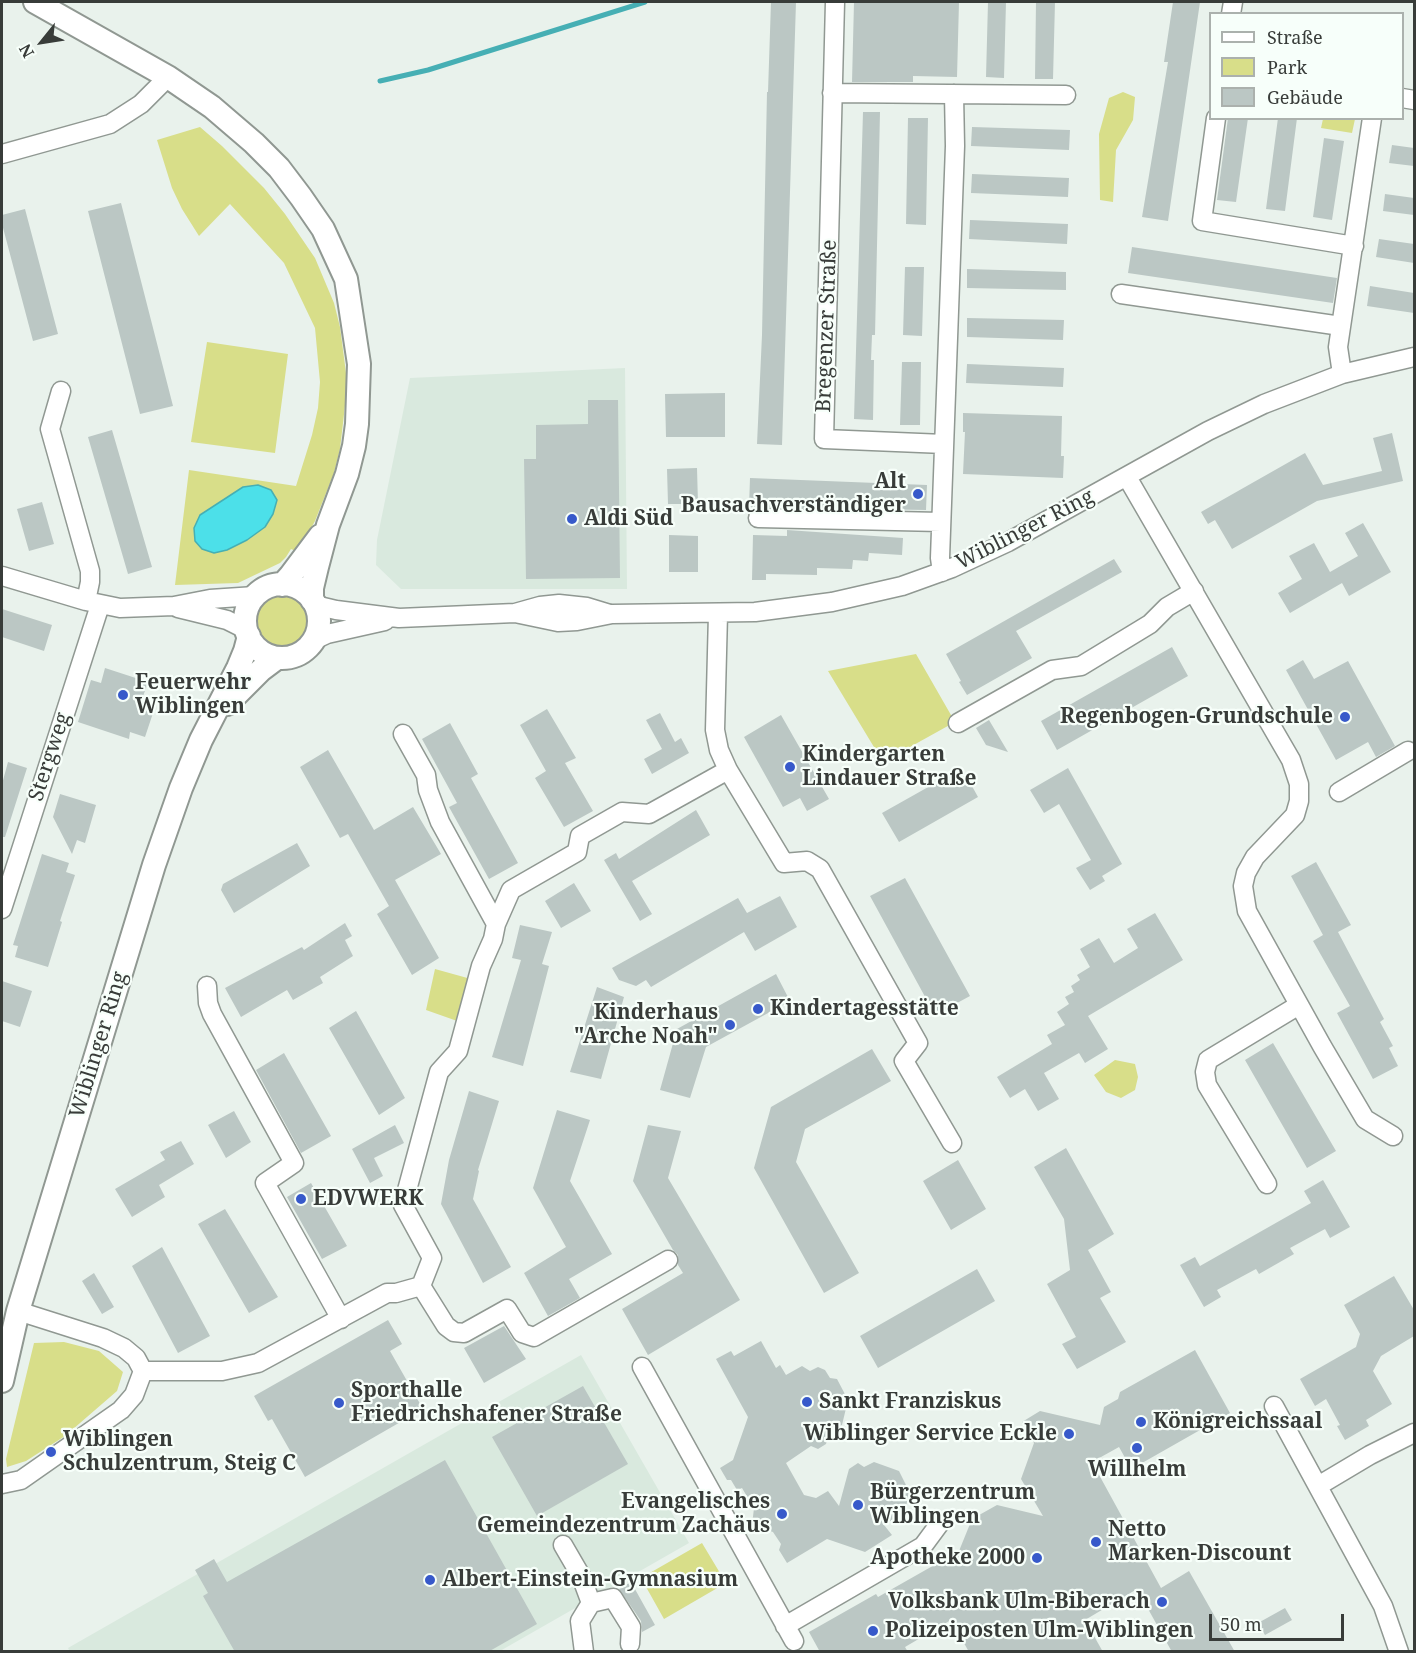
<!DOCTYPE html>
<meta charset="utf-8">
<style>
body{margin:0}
#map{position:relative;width:1416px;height:1653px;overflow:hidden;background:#e9f2ec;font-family:"Noto Serif",serif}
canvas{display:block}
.frame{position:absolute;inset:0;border:3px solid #383c39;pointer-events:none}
.legend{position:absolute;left:1209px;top:12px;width:195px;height:108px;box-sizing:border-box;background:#f7fffa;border:2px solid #abb1ad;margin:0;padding:8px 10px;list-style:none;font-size:18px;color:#383c39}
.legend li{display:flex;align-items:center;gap:12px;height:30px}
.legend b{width:30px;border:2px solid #abb1ad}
.north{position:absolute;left:12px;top:12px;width:60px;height:60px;-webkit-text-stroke:4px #f7fffa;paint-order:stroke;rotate:240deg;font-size:16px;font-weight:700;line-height:24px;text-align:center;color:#383c39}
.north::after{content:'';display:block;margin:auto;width:21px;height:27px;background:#383c39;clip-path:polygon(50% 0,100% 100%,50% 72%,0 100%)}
.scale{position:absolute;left:1209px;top:1614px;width:135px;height:27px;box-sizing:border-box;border:3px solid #383c39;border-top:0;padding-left:8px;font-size:18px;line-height:21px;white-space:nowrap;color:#383c39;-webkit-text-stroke:4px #f7fffa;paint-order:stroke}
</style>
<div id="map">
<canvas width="1416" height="1653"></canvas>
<div class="frame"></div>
<ul class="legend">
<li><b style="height:8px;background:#fff"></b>Straße</li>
<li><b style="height:16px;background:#d8de89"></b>Park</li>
<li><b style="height:16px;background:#bbc7c4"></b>Gebäude</li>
</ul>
<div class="north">N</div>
<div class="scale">50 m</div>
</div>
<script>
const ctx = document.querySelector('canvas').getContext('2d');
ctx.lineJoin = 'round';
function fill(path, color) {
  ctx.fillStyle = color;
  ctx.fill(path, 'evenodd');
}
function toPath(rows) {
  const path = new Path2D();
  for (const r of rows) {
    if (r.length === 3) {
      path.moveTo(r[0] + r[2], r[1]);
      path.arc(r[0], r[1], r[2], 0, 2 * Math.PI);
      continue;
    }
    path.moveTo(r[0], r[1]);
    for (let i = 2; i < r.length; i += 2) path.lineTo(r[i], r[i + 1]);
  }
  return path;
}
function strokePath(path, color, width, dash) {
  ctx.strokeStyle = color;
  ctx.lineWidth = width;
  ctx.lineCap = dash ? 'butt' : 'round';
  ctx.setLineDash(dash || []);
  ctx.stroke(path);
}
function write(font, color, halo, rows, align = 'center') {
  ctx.font = font + ' "Noto Serif",serif';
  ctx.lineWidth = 4.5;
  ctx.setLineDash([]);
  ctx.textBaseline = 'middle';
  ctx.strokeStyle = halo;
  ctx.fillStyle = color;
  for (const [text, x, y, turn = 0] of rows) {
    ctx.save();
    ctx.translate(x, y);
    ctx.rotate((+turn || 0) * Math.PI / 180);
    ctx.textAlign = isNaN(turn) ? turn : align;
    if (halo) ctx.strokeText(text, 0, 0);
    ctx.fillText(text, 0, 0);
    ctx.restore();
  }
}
fill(toPath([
 [625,368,627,589,401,589,376,565,377,540,410,378],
 [581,1355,689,1543,500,1651,70,1652,68,1648]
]), '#d9e9de');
fill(toPath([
 [1123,92,1135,97,1133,120,1116,150,1113,202,1100,200,1099,134,1109,98],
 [1323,119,1355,119,1352,133,1321,128],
 [200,127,222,146,264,188,285,214,315,258,334,303,340,327,346,373,346,397,340,449,334,473,315,521,298,552,291,549,286,557,280,563,238,583,175,585,189,470,296,486,312,435,318,408,320,382,315,328,284,263,230,204,199,236,182,209,172,188,157,140],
 [207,342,288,354,275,453,191,442],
 [283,622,27],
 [916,654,955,722,883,762,828,671],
 [435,969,471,979,460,1022,426,1010],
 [1115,1060,1135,1064,1138,1077,1135,1090,1121,1098,1106,1092,1094,1075],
 [64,1342,99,1351,123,1372,117,1391,65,1436,26,1461,7,1467,6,1459,34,1343],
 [702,1543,726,1583,664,1619,641,1578]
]), '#d8de89');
const water = toPath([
 [258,485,271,490,277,500,273,514,265,527,247,540,227,550,214,553,202,549,195,541,194,528,200,515,243,487,258,485]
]);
fill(water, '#4ce0e9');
strokePath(water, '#46afb4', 1.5);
strokePath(toPath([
 [380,81,428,70,645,2]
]), '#46afb4', 5);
fill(toPath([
 [771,2,796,2,782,445,757,444,762,335,767,92,768,92],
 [854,2,959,2,957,77,913,76,913,82,852,82],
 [988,2,1006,2,1004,78,986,77],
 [1036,2,1055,2,1053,79,1035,79],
 [1173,2,1200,2,1168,221,1142,217,1168,62,1164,62],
 [863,112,880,112,875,335,872,335,871,360,874,360,873,420,854,419],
 [908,118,928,118,926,225,906,224],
 [1228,118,1248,118,1236,202,1217,200],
 [1278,118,1297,118,1285,211,1266,209],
 [972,127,1070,130,1069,150,971,146],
 [1324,138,1344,141,1332,220,1313,217],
 [1392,145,1414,148,1414,166,1389,163],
 [972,174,1069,178,1068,197,971,193],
 [1385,194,1414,198,1414,215,1383,211],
 [121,203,173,406,140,414,88,211],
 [25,209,58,334,33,341,2,224,2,215],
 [970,220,1068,224,1067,244,969,239],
 [1379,239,1414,244,1414,263,1376,257],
 [1132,247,1337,278,1333,303,1128,273],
 [905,267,924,267,922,336,903,335],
 [967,269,1066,272,1066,290,967,288],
 [1370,286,1414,293,1414,313,1367,306],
 [967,318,1064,320,1063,340,967,337],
 [902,362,921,362,920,425,900,425],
 [967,364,1064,368,1063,387,966,383],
 [725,393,725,437,666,437,665,394],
 [588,400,618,400,620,578,526,579,524,459,536,459,536,425,588,424],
 [963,413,1062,416,1061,456,1064,456,1063,478,963,474,965,432,963,432],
 [112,430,152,567,128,574,88,437],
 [1392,433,1403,481,1317,501,1232,549,1215,520,1208,524,1201,512,1305,453,1323,485,1382,471,1373,438],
 [697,468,698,504,668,504,667,469],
 [750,478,927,485,926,510,749,507],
 [42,502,54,544,29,551,17,509],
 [1363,523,1391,572,1349,596,1342,583,1290,613,1278,593,1302,579,1289,556,1314,543,1330,572,1358,556,1345,533],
 [787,530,903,538,902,555,869,553,868,561,853,560,852,569,817,568,817,575,766,574,766,580,752,580,753,535,787,536],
 [669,535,698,536,698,572,669,572],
 [1114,559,1122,572,1016,631,1032,658,967,695,959,682,961,681,946,654],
 [2,609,52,625,44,651,2,637],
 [1172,647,1188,676,1057,750,1041,721],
 [1303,660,1314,679,1348,661,1395,746,1376,757,1368,742,1336,760,1286,670],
 [105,668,148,682,140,705,154,710,145,737,130,732,129,739,78,722,91,680,101,683],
 [547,709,576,758,565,763,593,811,564,827,535,778,546,771,520,725],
 [660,713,675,742,681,738,689,753,652,774,644,759,662,749,646,720],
 [781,715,829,799,807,811,800,798,783,807,744,737],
 [989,720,1008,752,986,745,976,728],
 [450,723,478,774,471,778,518,863,489,879,449,807,457,803,422,739],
 [328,750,374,830,413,807,441,854,395,880,439,958,412,975,377,914,389,906,348,834,340,838,300,767],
 [8,762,27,768,5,837,2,837,2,784],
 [962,768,978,797,899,842,882,813],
 [1068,768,1122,864,1102,876,1105,881,1090,890,1076,868,1091,860,1059,804,1044,813,1030,790],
 [60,794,96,805,85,843,77,840,72,854,53,817],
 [696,810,710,835,632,881,652,914,640,921,604,860,616,853,619,859],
 [297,843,310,866,234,913,221,890,223,884],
 [42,854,69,863,66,872,75,875,60,921,62,922,48,967,15,957,18,946,13,945],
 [1316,862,1351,925,1338,932,1384,1019,1380,1022,1393,1046,1389,1048,1398,1066,1373,1079,1337,1013,1350,1006,1313,941,1323,935,1291,876],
 [905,878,970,996,935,1015,870,896],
 [574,883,591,911,561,928,545,901],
 [780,896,797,927,755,951,744,932,651,987,646,980,636,986,619,980,612,968,738,898,747,913],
 [1155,913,1183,960,1088,1016,1108,1049,1085,1063,1079,1053,1044,1073,1059,1099,1038,1111,1025,1089,1010,1098,997,1077,1052,1044,1047,1035,1065,1025,1057,1012,1069,1004,1065,997,1074,992,1071,986,1080,980,1077,975,1090,967,1080,949,1099,938,1114,963,1138,948,1127,929],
 [345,923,352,936,345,940,353,956,320,977,323,983,293,1000,287,990,241,1017,225,988,302,947,304,950],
 [520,925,552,932,542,964,549,966,523,1066,492,1057,521,960,512,958],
 [776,974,790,1001,706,1047,690,1098,660,1090,677,1029],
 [2,981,32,991,20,1027,2,1021],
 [597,987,624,997,601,1079,570,1072],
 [356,1011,405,1098,379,1115,329,1028],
 [1273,1043,1336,1151,1307,1168,1245,1060],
 [872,1049,891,1081,805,1129,796,1162,859,1273,824,1293,754,1168,771,1107],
 [284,1053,331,1136,301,1153,256,1070],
 [469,1091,499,1101,478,1170,479,1171,473,1199,511,1267,483,1283,441,1204,449,1160],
 [557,1110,590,1120,570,1181,612,1254,569,1279,580,1298,548,1316,524,1273,566,1247,533,1188],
 [234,1111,251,1142,226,1158,208,1125],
 [395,1125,404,1143,374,1158,383,1176,370,1183,352,1149],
 [648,1125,681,1131,668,1178,740,1300,648,1355,622,1309,683,1273,678,1265,678,1255,673,1250,633,1181],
 [181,1141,194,1164,159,1185,165,1197,132,1217,115,1189,165,1160,160,1152],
 [1066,1148,1114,1234,1088,1250,1111,1292,1100,1298,1126,1342,1077,1369,1062,1344,1076,1337,1047,1284,1070,1270,1064,1219,1034,1167],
 [958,1160,986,1209,951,1230,923,1181],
 [1323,1180,1350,1227,1330,1238,1325,1229,1290,1248,1294,1254,1259,1274,1256,1269,1217,1290,1221,1297,1204,1307,1180,1265,1195,1257,1200,1266,1311,1203,1304,1191],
 [311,1183,347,1246,322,1259,287,1197],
 [225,1209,278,1297,249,1313,198,1224],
 [162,1247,210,1336,178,1353,132,1266],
 [977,1269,995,1301,878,1368,860,1336],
 [94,1273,114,1307,102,1314,82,1281],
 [1394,1276,1414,1310,1414,1336,1381,1356,1373,1371,1392,1404,1366,1420,1369,1426,1345,1440,1337,1426,1340,1425,1326,1399,1315,1406,1300,1379,1356,1347,1360,1334,1344,1305],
 [388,1320,402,1344,390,1351,423,1409,305,1477,272,1419,268,1421,254,1396],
 [504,1326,526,1359,484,1383,464,1348],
 [761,1341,776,1368,780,1365,786,1375,802,1366,810,1371,818,1367,825,1370,830,1378,837,1379,848,1400,842,1425,830,1431,826,1444,818,1449,811,1446,786,1463,804,1495,816,1498,828,1491,839,1506,849,1469,858,1463,864,1467,874,1462,899,1471,909,1491,905,1512,884,1525,892,1535,865,1552,827,1539,787,1563,779,1550,781,1544,773,1532,752,1525,754,1508,742,1488,737,1490,731,1480,727,1480,720,1468,733,1460,748,1417,716,1359,731,1351,734,1356],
 [1195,1350,1230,1413,1135,1467,1128,1463,1119,1447,1092,1462,1161,1588,1189,1571,1235,1652,1172,1652,1137,1589,1085,1620,1103,1652,969,1652,951,1620,905,1647,908,1652,820,1652,809,1632,876,1594,878,1597,959,1551,972,1519,997,1505,1043,1516,1021,1479,1034,1443,1022,1422,1040,1411,1100,1425,1104,1407,1118,1399,1120,1392],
 [583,1386,628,1464,537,1516,492,1437],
 [445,1460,537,1624,488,1652,235,1652,203,1596,208,1593,195,1570,214,1559,227,1582],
 [631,1582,655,1625,642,1632,641,1621,619,1589],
 [1285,1608,1292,1620,1265,1635,1258,1623]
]), '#bbc7c4');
const minor = toPath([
 [835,2,824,439,944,444],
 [1231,14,1233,2],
 [832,93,1066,95],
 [1402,98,1414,100],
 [1216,118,1202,221,1354,246],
 [2,154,110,124,141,104,168,77],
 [1121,294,1341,326],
 [1342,374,1338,347,1372,118],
 [61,391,50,429,90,571,90,582,86,601],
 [1127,477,1291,760,1299,784,1299,801,1295,815,1255,857,1246,873,1243,886,1247,911,1322,1046,1365,1119,1393,1136],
 [758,518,941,522],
 [942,572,940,558,955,146,954,94],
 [2,576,86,601,120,608,174,606,210,599,255,596],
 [315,605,336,610,399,618,515,613,540,606,559,604,587,607,610,614],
 [178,608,227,620,247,630],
 [515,613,558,622,577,621,612,614,755,612,832,602,902,586,952,568,1008,542,1208,431,1264,404,1342,374,1414,357],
 [718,614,715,730,719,750,728,770,784,863,807,861,820,869,918,1043,904,1061,952,1143],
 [314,640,327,634,385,621],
 [958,723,1052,670,1081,666,1150,624,1167,607,1194,591],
 [403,734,426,775,428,790,440,822,496,924],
 [1339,792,1408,751],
 [2,909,100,605],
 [207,986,208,1003,212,1014,294,1163,265,1183,341,1319],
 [1267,1184,1207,1085,1205,1072,1208,1060,1299,1005],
 [421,1286,432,1258,403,1205,439,1072,458,1051,481,966,493,939,496,924,511,890,577,852,580,836,622,812,649,814,728,770],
 [421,1286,446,1326,454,1332,464,1333,507,1309,522,1333,534,1337,668,1260],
 [642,1367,794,1641],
 [143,1371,222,1371,258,1363,387,1293,396,1293,421,1286],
 [1274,1406,1383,1606,1399,1652],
 [2,1484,21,1480,121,1410,134,1395,143,1371,136,1358,124,1348,103,1338,18,1311],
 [1318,1486,1370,1455,1414,1433],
 [563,1545,581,1576,591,1603,613,1598,631,1627,630,1644],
 [785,1626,923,1546,940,1523],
 [584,1652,580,1621,591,1603]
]);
const major = toPath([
 [35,2,168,77,212,107,254,143,279,168,301,197,323,229,346,279,359,364,357,424,354,446,347,474,328,525,317,567,312,588,312,600],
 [282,621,37],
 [282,585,290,576,320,536],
 [227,704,261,670,277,658],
 [2,1381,18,1311,154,865,181,788,201,740,238,668,245,651,249,636]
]);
strokePath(minor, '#909892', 21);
strokePath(major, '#909892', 26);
strokePath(minor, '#fff', 18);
strokePath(major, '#fff', 22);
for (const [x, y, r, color] of [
 [918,494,6,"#3759ca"],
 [572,519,6,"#3759ca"],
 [123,695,6,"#3759ca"],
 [1345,717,6,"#3759ca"],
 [790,767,6,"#3759ca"],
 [758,1009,6,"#3759ca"],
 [730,1025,6,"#3759ca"],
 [301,1199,6,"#3759ca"],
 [807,1402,6,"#3759ca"],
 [339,1403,6,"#3759ca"],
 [1141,1422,6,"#3759ca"],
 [1069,1434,6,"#3759ca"],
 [1137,1448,6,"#3759ca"],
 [51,1452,6,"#3759ca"],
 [858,1505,6,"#3759ca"],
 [782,1514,6,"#3759ca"],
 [1096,1542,6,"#3759ca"],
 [1037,1558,6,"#3759ca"],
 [430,1580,6,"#3759ca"],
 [1162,1602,6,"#3759ca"],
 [873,1631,6,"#3759ca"]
]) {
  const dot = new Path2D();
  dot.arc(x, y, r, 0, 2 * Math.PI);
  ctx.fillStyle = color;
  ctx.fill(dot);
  strokePath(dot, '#f7fffa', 2);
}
write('21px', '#383c39', '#f7fffa', [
 ["Bregenzer Straße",827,326,-88],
 ["Wiblinger Ring",1025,530,-27],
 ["Stergweg",50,757,-72],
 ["Wiblinger Ring",99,1045,-73]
]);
write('bold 21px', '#383c39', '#f7fffa', [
 ["Alt",906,482,"right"],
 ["Bausachverständiger",906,506,"right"],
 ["Aldi Süd",584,519],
 ["Feuerwehr",135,683],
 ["Wiblingen",135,707],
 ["Regenbogen-Grundschule",1333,717,"right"],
 ["Kindergarten",802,755],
 ["Lindauer Straße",802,779],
 ["Kindertagesstätte",770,1009],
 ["Kinderhaus",718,1013,"right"],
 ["\"Arche Noah\"",718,1037,"right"],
 ["EDVWERK",313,1199],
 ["Sporthalle",351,1391],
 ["Friedrichshafener Straße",351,1415],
 ["Sankt Franziskus",819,1402],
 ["Königreichssaal",1153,1422],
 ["Wiblinger Service Eckle",1057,1434,"right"],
 ["Wiblingen",63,1440],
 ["Schulzentrum, Steig C",63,1464],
 ["Willhelm",1137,1470,"center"],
 ["Bürgerzentrum",870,1493],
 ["Wiblingen",870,1517],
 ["Evangelisches",770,1502,"right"],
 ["Gemeindezentrum Zachäus",770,1526,"right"],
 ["Netto",1108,1530],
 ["Marken-Discount",1108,1554],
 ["Apotheke 2000",1025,1558,"right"],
 ["Albert-Einstein-Gymnasium",442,1580],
 ["Volksbank Ulm-Biberach",1150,1602,"right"],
 ["Polizeiposten Ulm-Wiblingen",885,1631]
], 'left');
</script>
